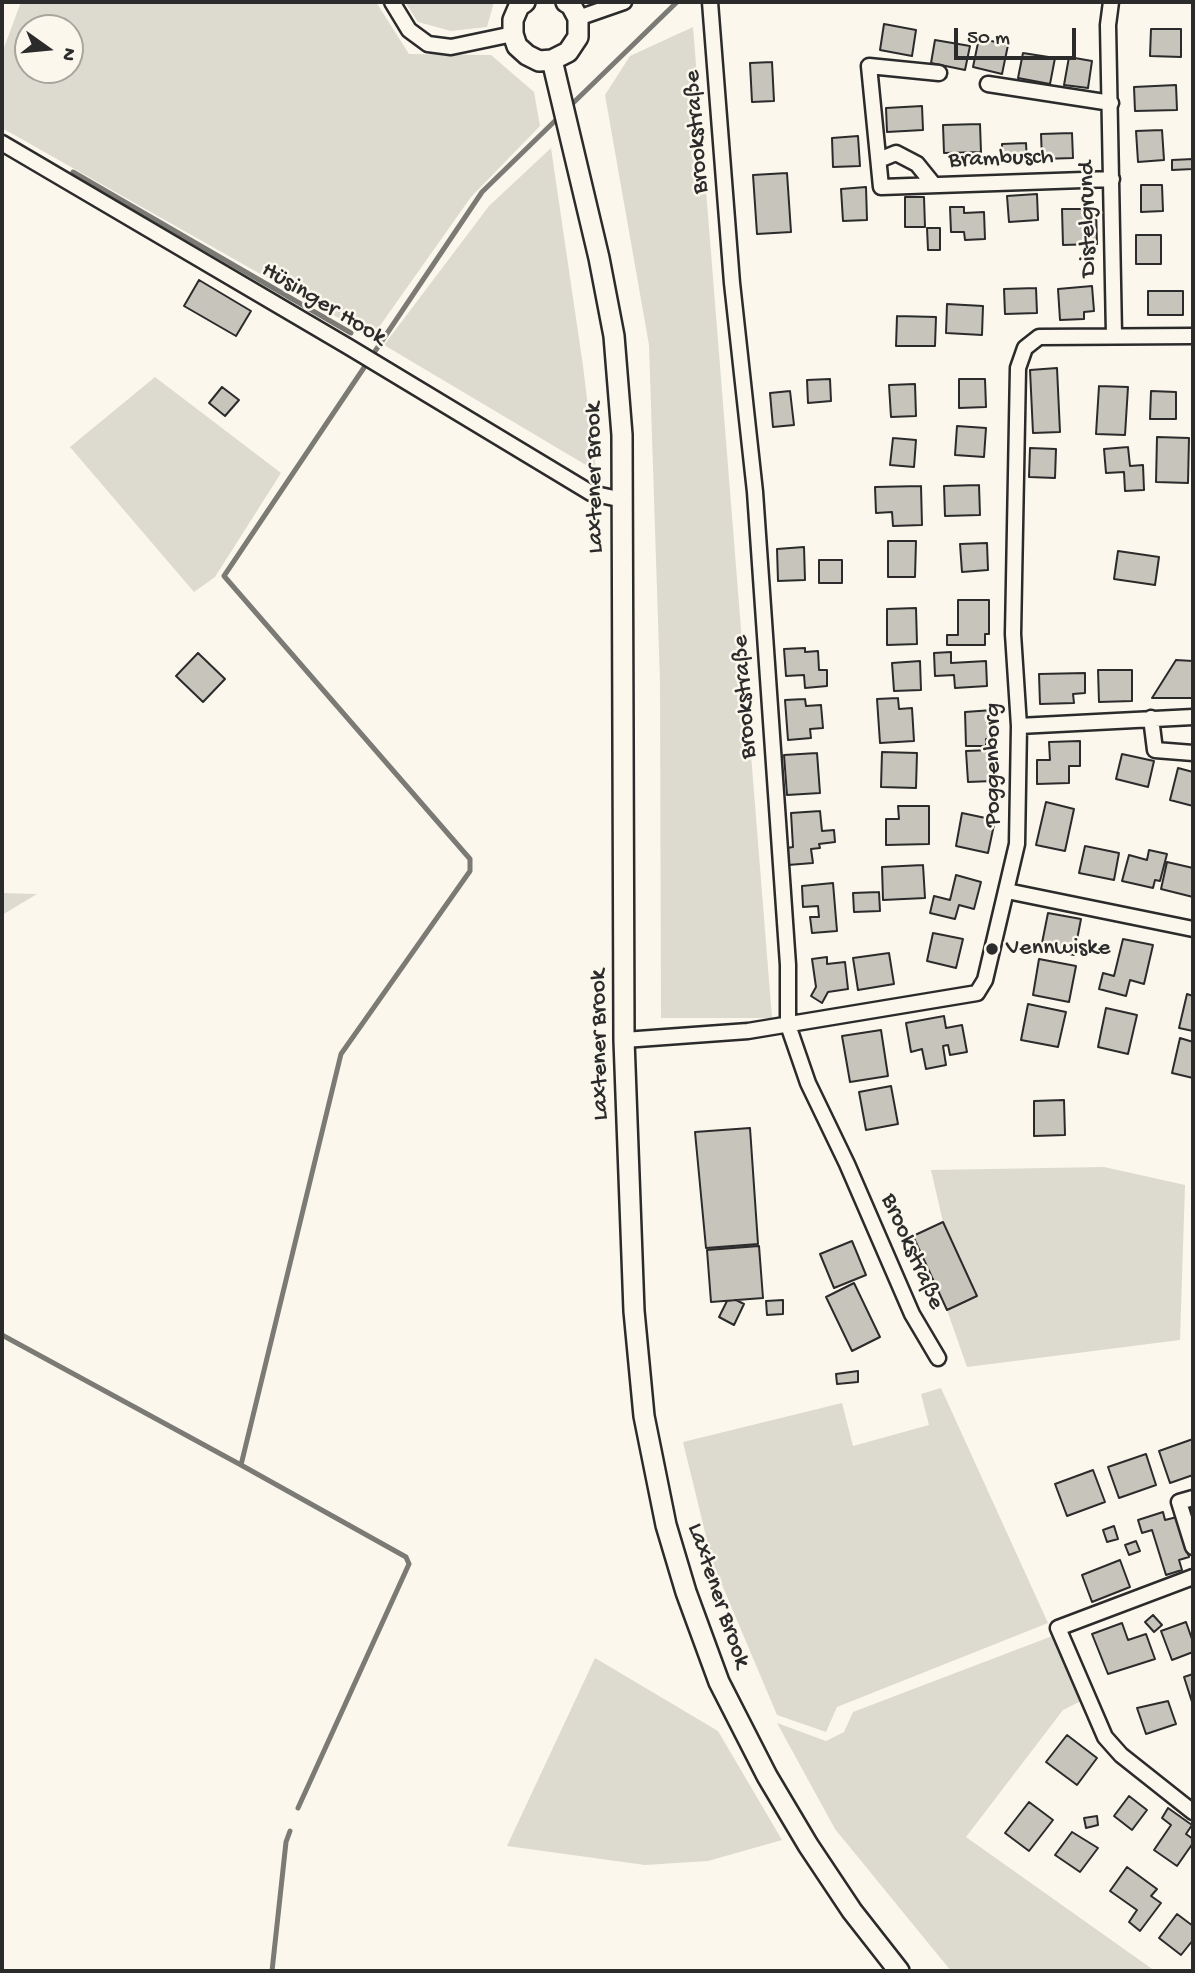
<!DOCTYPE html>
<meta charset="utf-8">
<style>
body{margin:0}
#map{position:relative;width:1195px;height:1973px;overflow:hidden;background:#fbf7ec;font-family:"Gochi Hand",sans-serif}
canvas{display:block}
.frame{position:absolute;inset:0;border:4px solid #2b2b2b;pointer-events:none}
.north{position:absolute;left:14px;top:14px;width:70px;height:70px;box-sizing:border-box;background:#fbf7ec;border:2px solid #a8a59f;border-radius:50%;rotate:105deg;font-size:19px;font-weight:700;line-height:28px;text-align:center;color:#2b2b2b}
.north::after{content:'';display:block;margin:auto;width:24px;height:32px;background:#2b2b2b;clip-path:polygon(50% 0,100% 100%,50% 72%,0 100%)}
.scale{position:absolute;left:954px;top:28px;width:122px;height:32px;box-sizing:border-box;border:4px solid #2b2b2b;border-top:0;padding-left:9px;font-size:21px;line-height:24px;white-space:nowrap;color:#2b2b2b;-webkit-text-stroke:5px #fbf7ec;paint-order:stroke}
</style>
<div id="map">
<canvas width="1195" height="1973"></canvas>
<div class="frame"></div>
<div class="north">N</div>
<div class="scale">50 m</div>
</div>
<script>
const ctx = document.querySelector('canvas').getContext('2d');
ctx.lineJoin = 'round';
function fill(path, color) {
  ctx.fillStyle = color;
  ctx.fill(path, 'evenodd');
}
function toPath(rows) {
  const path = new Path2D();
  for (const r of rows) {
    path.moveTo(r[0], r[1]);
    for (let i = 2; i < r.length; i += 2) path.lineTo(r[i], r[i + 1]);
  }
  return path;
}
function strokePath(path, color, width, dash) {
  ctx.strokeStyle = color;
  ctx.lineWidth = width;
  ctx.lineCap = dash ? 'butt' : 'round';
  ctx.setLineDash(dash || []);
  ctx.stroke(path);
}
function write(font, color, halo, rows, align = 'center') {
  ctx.font = font + ' "Gochi Hand",sans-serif';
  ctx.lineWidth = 5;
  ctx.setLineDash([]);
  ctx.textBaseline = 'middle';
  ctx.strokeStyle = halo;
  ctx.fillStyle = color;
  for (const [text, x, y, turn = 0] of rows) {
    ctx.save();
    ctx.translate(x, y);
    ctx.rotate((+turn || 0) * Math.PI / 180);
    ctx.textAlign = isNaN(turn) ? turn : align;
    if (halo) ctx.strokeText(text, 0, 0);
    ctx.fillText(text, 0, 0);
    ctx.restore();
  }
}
fill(toPath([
 [21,2,376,2,409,54,491,55,534,92,540,126,471,197,372,337,2,128,2,53],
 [28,28,70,28,70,70,28,70],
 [405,2,494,2,487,27,451,31,418,22],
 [693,27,772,1018,661,1018,660,682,649,345,605,95,630,56],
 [551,148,583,366,596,471,384,345,489,206],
 [155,377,281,473,215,577,194,592,70,447],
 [2,893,37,894,2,915],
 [1104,1167,1185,1185,1180,1340,967,1367,947,1310,976,1296,943,1222,931,1170],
 [941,1388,1048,1623,837,1707,826,1732,777,1715,712,1561,683,1442,842,1403,853,1446,929,1425,921,1394],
 [1055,1635,1085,1699,1063,1710,966,1837,1155,1971,951,1971,835,1829,777,1723,826,1741,844,1732,853,1712],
 [595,1658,718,1731,782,1840,708,1861,645,1865,507,1846]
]), '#dddad0');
strokePath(toPath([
 [569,107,677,2],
 [73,172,351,333],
 [2,1335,241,1465],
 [298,1808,409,1564,406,1557,241,1465,341,1054,470,871,470,859,224,576,482,192,560,116],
 [272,1971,286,1842,290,1831]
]), '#7b7a75', 5);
const building = toPath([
 [884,24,916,30,912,56,880,50,884,24],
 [1151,29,1181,29,1181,57,1150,56,1151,29],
 [979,38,1008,45,1002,74,973,67,979,38],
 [935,40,970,46,965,70,931,63,935,40],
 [1023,53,1055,58,1050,84,1018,78,1023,53],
 [1069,57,1092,61,1088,88,1064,85,1069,57],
 [772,62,774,101,752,102,750,63,772,62],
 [1176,85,1177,110,1135,111,1134,87,1176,85],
 [922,106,923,130,887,132,886,108,922,106],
 [980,124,981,152,944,153,943,125,980,124],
 [1162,130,1164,160,1138,162,1136,131,1162,130],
 [1072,133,1073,158,1042,159,1041,134,1072,133],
 [858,136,860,166,833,167,832,138,858,136],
 [1026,143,1027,162,1002,163,1002,144,1026,143],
 [1193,159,1193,169,1172,170,1172,160,1193,159],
 [787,173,791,232,757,234,753,175,787,173],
 [1141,185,1162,185,1163,211,1141,212,1141,185],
 [866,187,867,220,843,221,841,189,866,187],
 [1037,194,1038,220,1009,222,1007,196,1037,194],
 [905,197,924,197,925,227,905,227,905,197],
 [950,207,964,207,964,213,984,212,985,239,965,240,964,232,951,232,950,207],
 [1062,209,1096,209,1097,244,1063,245,1062,209],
 [927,228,940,228,940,250,928,250,927,228],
 [1136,235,1161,235,1161,264,1136,264,1136,235],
 [199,280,251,311,236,336,184,306,199,280],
 [1092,286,1094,311,1084,312,1084,319,1060,320,1058,289,1092,286],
 [1036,288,1037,313,1005,314,1004,289,1036,288],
 [1148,291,1183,291,1183,315,1148,315,1148,291],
 [947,304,983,306,982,335,946,333,947,304],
 [897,316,936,317,935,346,896,346,897,316],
 [1057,368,1060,432,1033,433,1030,370,1057,368],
 [830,379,831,401,808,403,807,380,830,379],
 [959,379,985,379,986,407,959,408,959,379],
 [915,384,916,416,891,417,889,385,915,384],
 [1099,386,1128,387,1125,435,1096,434,1099,386],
 [222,387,239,400,225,416,209,403,222,387],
 [790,391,794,425,773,427,770,393,790,391],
 [1151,391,1176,392,1176,419,1150,419,1151,391],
 [957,426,986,428,984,457,955,455,957,426],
 [1157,437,1189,438,1188,483,1156,482,1157,437],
 [893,438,916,440,914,467,890,465,893,438],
 [1128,447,1130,466,1143,465,1144,490,1125,491,1124,472,1106,473,1104,449,1128,447],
 [1030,448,1056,449,1055,478,1029,477,1030,448],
 [979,485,980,515,945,516,944,486,979,485],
 [921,486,922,525,893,526,892,512,876,513,875,487,921,486],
 [888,541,916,541,915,577,888,577,888,541],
 [987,543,988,570,962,572,960,544,987,543],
 [804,547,805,580,778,581,777,549,804,547],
 [1118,551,1159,557,1155,585,1114,579,1118,551],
 [819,560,842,560,842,583,819,583,819,560],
 [958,600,989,600,989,634,985,634,985,645,947,645,947,635,958,635,958,600],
 [916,608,917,644,887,645,887,609,916,608],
 [805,648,805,652,818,651,819,670,827,670,827,686,805,688,804,675,786,676,784,649,805,648],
 [951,652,951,663,986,661,987,686,955,688,954,675,935,676,934,653,951,652],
 [198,653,225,679,203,702,176,676,198,653],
 [1176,660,1193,661,1193,698,1152,698,1176,660],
 [920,661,921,690,894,691,892,663,920,661],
 [1098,670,1132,670,1132,701,1099,702,1098,670],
 [1085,673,1085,693,1073,694,1074,703,1040,704,1039,674,1085,673],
 [898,698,899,709,912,708,914,741,880,743,877,699,898,698],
 [805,699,806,706,821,705,823,728,810,729,811,738,788,740,785,700,805,699],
 [993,710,994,739,986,739,986,746,966,746,965,712,993,710],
 [1080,741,1080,766,1069,766,1069,783,1037,784,1037,760,1050,760,1049,742,1080,741],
 [992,750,993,781,968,782,966,751,992,750],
 [882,752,917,753,916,788,881,787,882,752],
 [817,753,820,793,787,795,784,755,817,753],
 [1122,754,1154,761,1148,787,1116,779,1122,754],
 [1178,768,1193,772,1193,806,1170,800,1178,768],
 [1046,802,1074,809,1065,851,1036,845,1046,802],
 [898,806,929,806,929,844,886,845,886,819,899,819,898,806],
 [820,811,822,831,834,830,835,842,819,844,820,848,811,849,813,863,788,865,787,848,793,847,791,813,820,811],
 [962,813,995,820,988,853,956,846,962,813],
 [1085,846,1119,853,1114,880,1079,873,1085,846],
 [1149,850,1167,854,1160,881,1155,880,1153,888,1122,881,1129,855,1147,860,1149,850],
 [1167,862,1193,868,1193,897,1161,889,1167,862],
 [923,865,925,898,883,900,882,867,923,865],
 [956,875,981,882,974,909,959,905,955,919,930,913,934,896,950,900,956,875],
 [833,883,837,931,812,933,810,917,819,917,818,906,803,907,802,886,833,883],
 [879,892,880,911,854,912,853,893,879,892],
 [1048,913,1081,919,1074,955,1041,948,1048,913],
 [933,933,963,939,956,968,927,961,933,933],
 [1123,939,1153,945,1144,984,1130,980,1126,996,1099,989,1103,973,1114,976,1123,939],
 [889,953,894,984,858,990,853,958,889,953],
 [827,957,827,964,845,962,848,989,828,992,822,1003,811,996,816,987,812,959,827,957],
 [1039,959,1076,966,1069,1002,1033,995,1039,959],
 [1187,994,1193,996,1193,1031,1179,1028,1187,994],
 [1028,1004,1066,1012,1058,1047,1021,1040,1028,1004],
 [1106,1008,1137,1015,1128,1054,1098,1047,1106,1008],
 [944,1016,946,1028,962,1025,967,1052,950,1055,948,1045,943,1046,946,1065,926,1069,922,1049,911,1052,906,1023,944,1016],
 [881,1030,888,1076,850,1082,842,1036,881,1030],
 [1180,1038,1193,1042,1193,1078,1172,1073,1180,1038],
 [891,1086,898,1124,866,1130,859,1092,891,1086],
 [1064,1100,1065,1135,1034,1136,1034,1101,1064,1100],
 [750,1128,758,1244,706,1248,695,1132,750,1128],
 [943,1222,977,1296,947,1310,913,1236,943,1222],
 [852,1241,866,1275,834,1288,820,1254,852,1241],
 [759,1246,763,1298,711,1302,707,1250,759,1246],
 [854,1283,880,1337,852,1351,826,1297,854,1283],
 [736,1300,744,1304,734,1325,719,1317,727,1301,736,1300],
 [783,1300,783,1314,767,1315,766,1301,783,1300],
 [858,1371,858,1382,837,1384,836,1374,858,1371],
 [1193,1439,1193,1475,1170,1483,1159,1451,1193,1439],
 [1146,1454,1156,1485,1119,1498,1108,1467,1146,1454],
 [1093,1470,1105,1502,1067,1516,1055,1484,1093,1470],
 [1163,1512,1165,1520,1177,1517,1189,1557,1179,1560,1182,1570,1166,1575,1152,1530,1142,1533,1138,1520,1163,1512],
 [1114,1526,1118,1539,1107,1542,1103,1530,1114,1526],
 [1136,1541,1140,1551,1129,1555,1125,1545,1136,1541],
 [1120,1560,1130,1587,1092,1602,1082,1575,1120,1560],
 [1153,1615,1162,1625,1154,1632,1145,1622,1153,1615],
 [1186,1622,1193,1642,1193,1652,1172,1660,1161,1631,1186,1622],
 [1122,1623,1128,1640,1146,1634,1155,1659,1108,1674,1092,1634,1122,1623],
 [1193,1674,1193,1702,1192,1702,1184,1677,1193,1674],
 [1168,1701,1176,1724,1146,1734,1137,1708,1168,1701],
 [1067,1735,1097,1758,1077,1785,1046,1762,1067,1735],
 [1129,1796,1147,1810,1132,1830,1114,1816,1129,1796],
 [1029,1802,1053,1820,1029,1851,1005,1833,1029,1802],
 [1168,1808,1192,1825,1186,1834,1193,1839,1193,1843,1177,1866,1154,1850,1171,1825,1162,1818,1168,1808],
 [1097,1816,1098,1825,1086,1828,1084,1818,1097,1816],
 [1072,1832,1098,1848,1080,1872,1055,1855,1072,1832],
 [1127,1867,1157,1889,1151,1896,1161,1903,1140,1931,1129,1922,1137,1910,1110,1891,1127,1867],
 [1177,1914,1193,1926,1193,1940,1181,1955,1159,1938,1177,1914]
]);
fill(building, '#c7c4bc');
strokePath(building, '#2b2b2b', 2);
const street = toPath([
 [392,2,409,30,428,44,451,47,513,34],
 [710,2,732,283,755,492,788,965,788,1025,808,1083,847,1164,912,1314,938,1358],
 [1111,2,1108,25,1114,335],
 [578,18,624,2],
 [939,73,869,66,881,187,1112,179],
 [988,84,1111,103],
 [2,143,349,347,591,493,623,500],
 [879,160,896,153,917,164,934,185],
 [1151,718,1155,750,1193,753],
 [1019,726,1193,717],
 [1007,891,1193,929],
 [624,1040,748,1031,977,993,985,980,1017,844,1019,726,1013,634,1018,368,1025,348,1039,337,1193,336],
 [1193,1498,1179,1502,1193,1547],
 [1193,1577,1058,1628,1105,1737,1121,1755,1193,1812]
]);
const secondary = toPath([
 [525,2,519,6,513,20,513,34,517,46,527,55,539,61,552,60,568,52,578,37,578,18,571,5,566,2],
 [552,60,599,258,614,336,622,435,624,1040,634,1311,644,1416,666,1525,686,1592,719,1682,767,1776,808,1845,852,1911,899,1971]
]);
strokePath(street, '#2b2b2b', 19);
strokePath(secondary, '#2b2b2b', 24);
strokePath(street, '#fbf7ec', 14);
strokePath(secondary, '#fbf7ec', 19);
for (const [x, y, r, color] of [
 [992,949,7,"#2b2b2b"]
]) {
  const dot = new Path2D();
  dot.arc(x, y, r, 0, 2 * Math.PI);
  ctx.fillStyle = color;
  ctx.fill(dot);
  strokePath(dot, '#fbf7ec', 2.5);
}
write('24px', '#2b2b2b', '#fbf7ec', [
 ["Brookstraße",698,132,-94],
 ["Brambusch",1001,160,-2],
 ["Distelgrund",1089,219,-91],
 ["Hüsinger Hook",323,305,31],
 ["Laxtener Brook",596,478,-91],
 ["Brookstraße",746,697,-94],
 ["Poggenborg",994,765,-90],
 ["Laxtener Brook",601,1045,-91],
 ["Brookstraße",911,1252,66],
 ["Laxtener Brook",717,1596,71]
]);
write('24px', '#2b2b2b', '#fbf7ec', [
 ["Vennwiske",1006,949]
], 'left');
</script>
